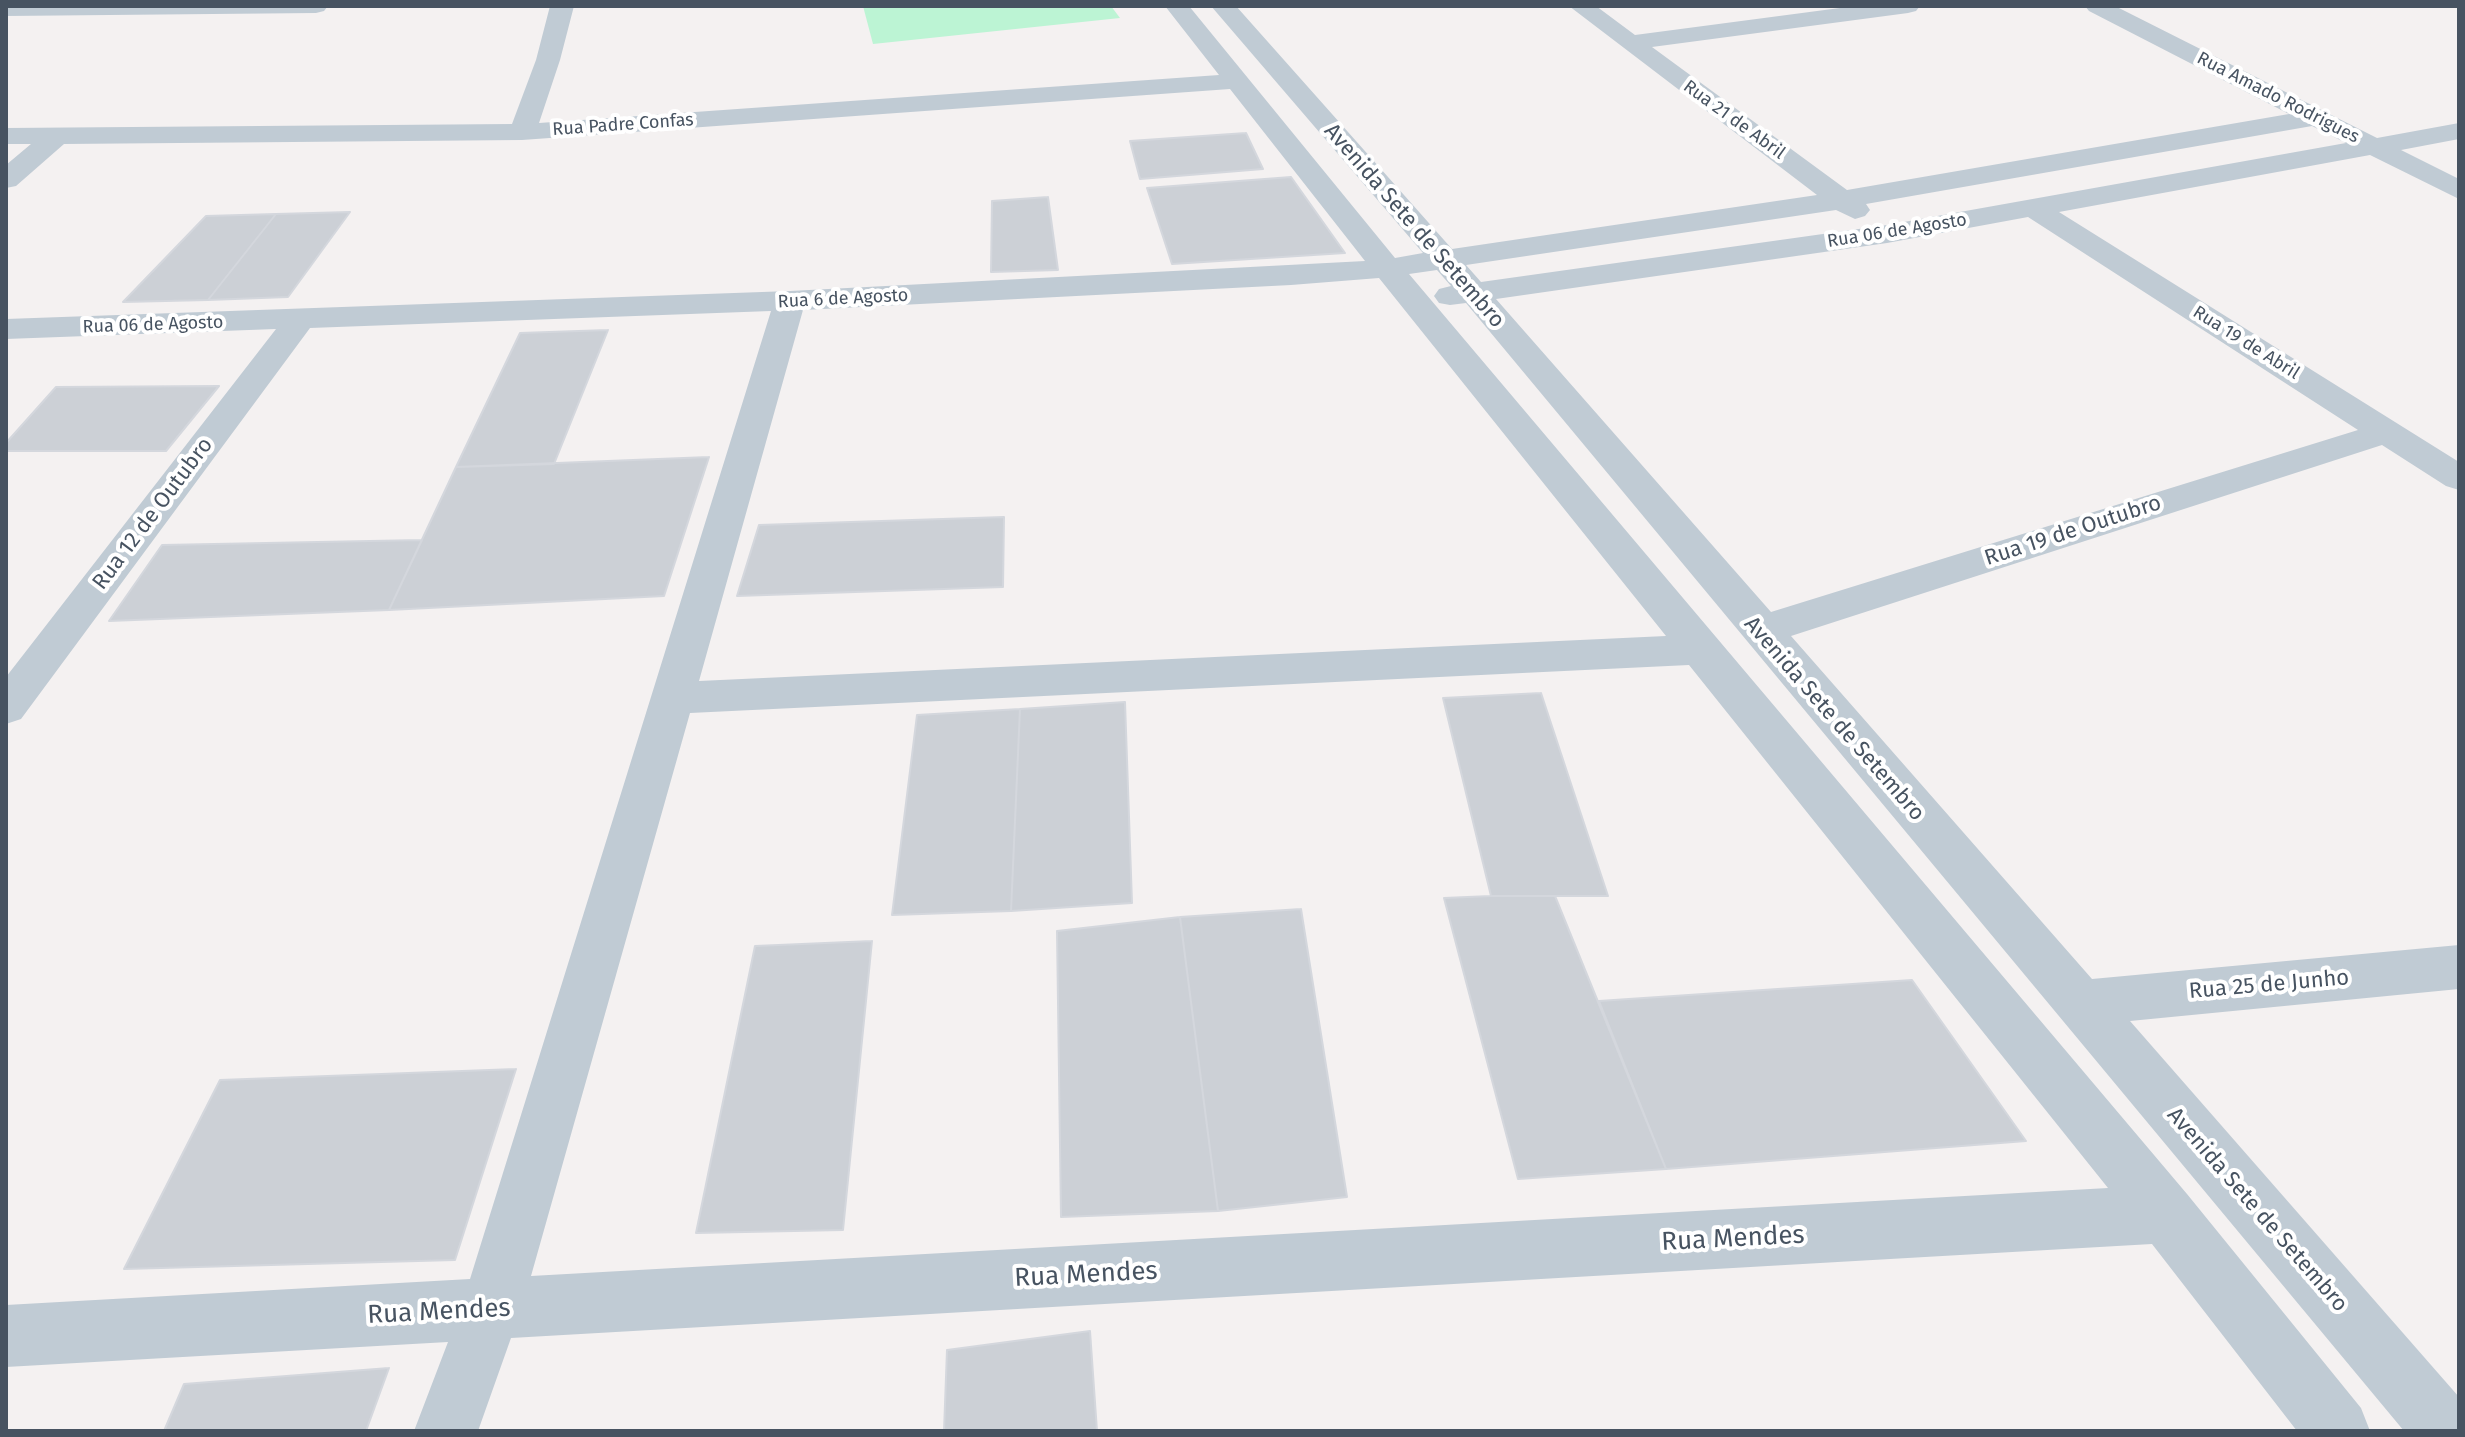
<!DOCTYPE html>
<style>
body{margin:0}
#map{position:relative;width:2465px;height:1437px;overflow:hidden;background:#f4f1f1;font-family:"Fira Sans",sans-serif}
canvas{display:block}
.frame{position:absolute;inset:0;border:8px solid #475361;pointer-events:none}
</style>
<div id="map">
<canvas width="2465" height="1437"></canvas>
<div class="frame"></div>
</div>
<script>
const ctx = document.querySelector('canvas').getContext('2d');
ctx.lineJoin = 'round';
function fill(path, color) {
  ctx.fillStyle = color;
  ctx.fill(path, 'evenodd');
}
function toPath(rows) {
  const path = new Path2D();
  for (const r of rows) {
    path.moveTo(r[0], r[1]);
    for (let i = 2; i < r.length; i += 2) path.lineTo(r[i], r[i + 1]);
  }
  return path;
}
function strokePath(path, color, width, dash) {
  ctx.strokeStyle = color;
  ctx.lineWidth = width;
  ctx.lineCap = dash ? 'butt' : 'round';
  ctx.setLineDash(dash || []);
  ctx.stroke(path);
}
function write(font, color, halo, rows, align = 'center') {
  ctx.font = font + ' "Fira Sans",sans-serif';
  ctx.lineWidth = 8;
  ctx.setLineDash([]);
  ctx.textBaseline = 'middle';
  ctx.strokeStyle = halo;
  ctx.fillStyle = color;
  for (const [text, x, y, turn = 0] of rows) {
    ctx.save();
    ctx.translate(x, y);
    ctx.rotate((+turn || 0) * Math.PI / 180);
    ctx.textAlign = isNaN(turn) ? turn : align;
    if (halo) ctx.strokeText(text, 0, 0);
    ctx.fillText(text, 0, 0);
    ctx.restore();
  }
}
fill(toPath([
 [863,6,1111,6,1120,18,873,44]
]), '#bcf4d4');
const building = toPath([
 [1246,133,1263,169,1140,179,1130,141,1246,133],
 [1291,177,1345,253,1172,264,1147,188,1291,177],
 [1048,197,1058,270,991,272,992,201,1048,197],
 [350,212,288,297,208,300,276,214,350,212],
 [276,214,208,300,123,302,206,216,276,214],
 [608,330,554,464,456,467,520,333,608,330],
 [219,386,166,451,6,451,6,443,56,387,219,386],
 [709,457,664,596,389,610,456,467,709,457],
 [1004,517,1003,587,737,596,759,525,1004,517],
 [422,540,389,610,109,621,162,545,422,540],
 [1541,693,1608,896,1491,896,1443,698,1541,693],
 [1125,702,1132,903,1011,911,1020,709,1125,702],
 [1020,709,1011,911,892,915,917,715,1020,709],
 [1491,896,1555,896,1666,1169,1518,1179,1444,898,1491,896],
 [1301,909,1347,1197,1218,1211,1180,917,1301,909],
 [1180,917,1218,1211,1061,1217,1057,931,1180,917],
 [872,941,843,1230,696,1233,755,946,872,941],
 [1912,980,2026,1141,1666,1169,1599,1001,1912,980],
 [516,1069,455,1260,124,1269,220,1080,516,1069],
 [1090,1331,1097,1431,944,1431,947,1350,1090,1331],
 [389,1368,366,1431,164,1431,184,1384,389,1368]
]);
fill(building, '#ccd0d6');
strokePath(building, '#d4d7dd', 2);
fill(toPath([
 [6,6,328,6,324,11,316,13,6,16,6,6],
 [550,6,574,6,560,60,539,123,1219,75,1165,6,1189,6,1395,258,1423,253,1211,6,1236,6,1452,249,1817,195,1569,6,1596,6,1635,35,1855,6,1920,6,1916,11,1908,13,1652,47,1847,190,2289,114,2089,11,2085,6,2115,6,2377,138,2459,123,2459,139,2401,150,2459,179,2459,199,2370,155,2059,212,2459,462,2459,490,2446,486,2382,445,1791,636,2092,979,2459,945,2459,989,2130,1021,2459,1397,2459,1431,2404,1431,1466,303,1450,305,1439,303,1434,296,1439,289,1451,286,1437,270,1409,274,2187,1194,2361,1408,2370,1431,2297,1431,2152,1244,511,1338,478,1431,414,1431,448,1342,6,1367,6,1305,470,1279,771,311,310,328,21,719,6,724,6,677,276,329,6,339,6,319,790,291,1365,261,1230,89,522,140,64,144,16,186,6,188,6,165,31,144,6,144,6,128,512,124,536,60,550,6],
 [2312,126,2346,143,1887,225,1481,282,1466,265,1836,210,1855,219,1865,216,1870,210,1866,204,2312,126],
 [2028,217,2358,430,1771,612,1496,299,1887,243,2028,217],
 [1379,278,1666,636,699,681,803,310,1291,285,1379,278],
 [1689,665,2108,1188,531,1276,690,713,1689,665]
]), '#c0cbd4');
write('18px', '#475361', '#fff', [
 ["Rua Amado Rodrigues",2278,98,27],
 ["Rua 21 de Abril",1734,120,36],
 ["Rua Padre Confas",623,125,-4],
 ["Rua 06 de Agosto",1897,231,-9],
 ["Rua 6 de Agosto",843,299,-3],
 ["Rua 06 de Agosto",153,325,-2],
 ["Rua 19 de Abril",2246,343,32]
]);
write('22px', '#475361', '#fff', [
 ["Avenida Sete de Setembro",1414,226,49],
 ["Rua 12 de Outubro",153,514,-53],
 ["Rua 19 de Outubro",2073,531,-18],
 ["Avenida Sete de Setembro",1834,719,49],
 ["Rua 25 de Junho",2269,985,-5],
 ["Avenida Sete de Setembro",2257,1210,49]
]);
write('26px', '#475361', '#fff', [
 ["Rua Mendes",1733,1239,-3],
 ["Rua Mendes",1086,1275,-3],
 ["Rua Mendes",439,1312,-3]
]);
</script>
